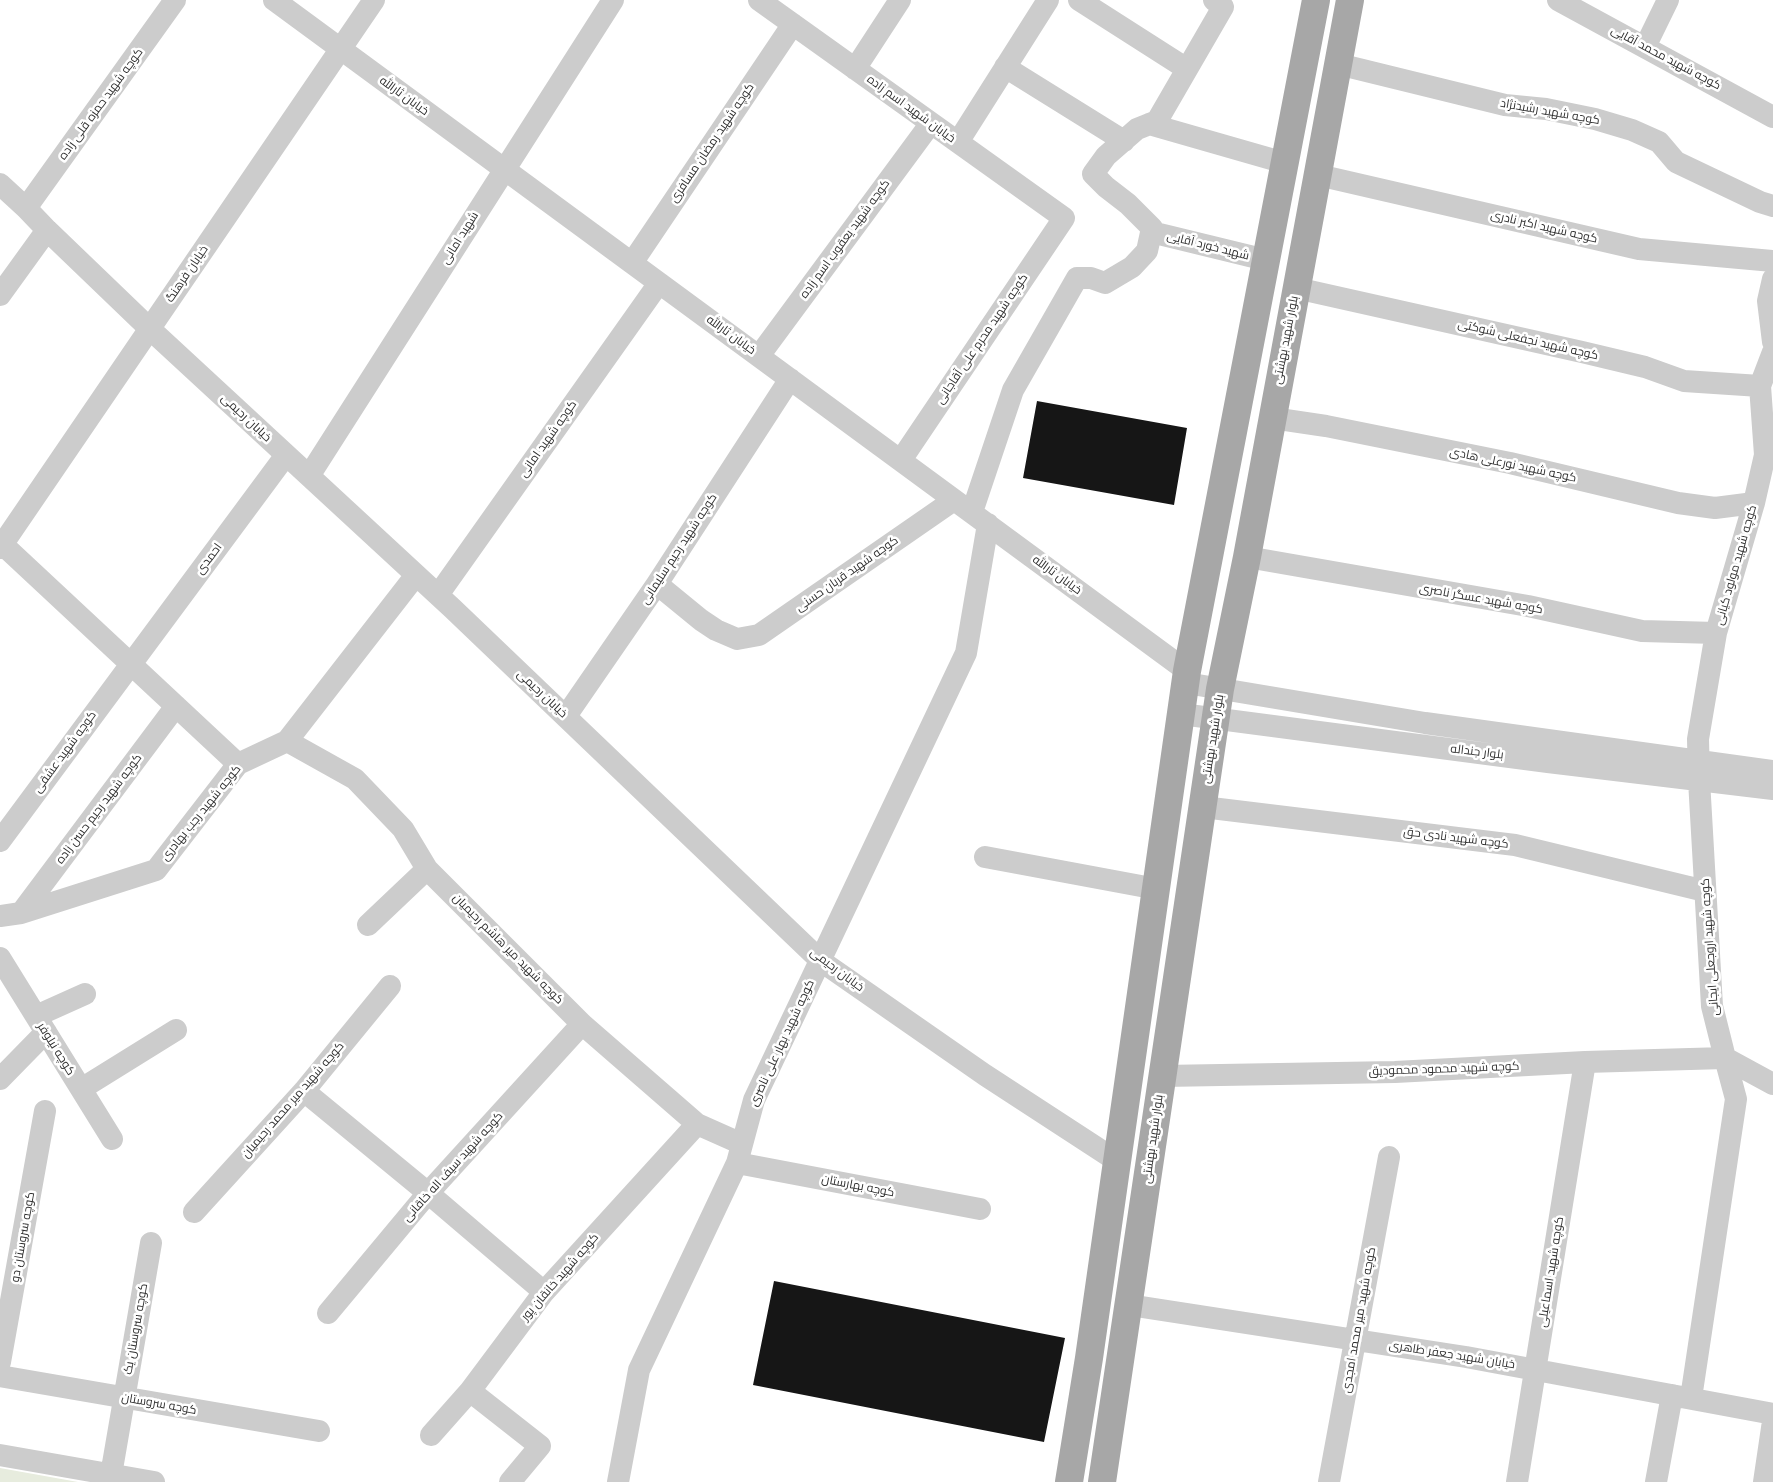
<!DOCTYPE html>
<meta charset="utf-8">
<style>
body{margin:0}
canvas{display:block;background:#fff}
</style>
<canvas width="1773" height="1482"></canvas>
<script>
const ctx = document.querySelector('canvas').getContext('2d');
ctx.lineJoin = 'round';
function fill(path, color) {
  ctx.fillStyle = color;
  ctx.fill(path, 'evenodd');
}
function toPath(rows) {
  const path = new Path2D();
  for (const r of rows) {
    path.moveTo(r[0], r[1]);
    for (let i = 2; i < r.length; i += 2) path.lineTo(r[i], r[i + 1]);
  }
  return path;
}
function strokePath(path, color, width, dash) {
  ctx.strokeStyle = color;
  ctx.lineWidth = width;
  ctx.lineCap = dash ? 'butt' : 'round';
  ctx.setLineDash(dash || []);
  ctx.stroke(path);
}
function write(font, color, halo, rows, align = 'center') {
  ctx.font = font + ' "Noto Sans",Cairo,sans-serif';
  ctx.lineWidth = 5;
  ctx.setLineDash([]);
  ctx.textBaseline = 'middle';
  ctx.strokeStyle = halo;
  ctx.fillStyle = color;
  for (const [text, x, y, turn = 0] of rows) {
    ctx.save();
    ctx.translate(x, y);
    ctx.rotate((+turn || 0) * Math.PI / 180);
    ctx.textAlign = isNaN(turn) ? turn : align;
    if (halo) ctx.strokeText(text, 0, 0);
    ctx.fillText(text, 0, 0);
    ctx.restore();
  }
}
fill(toPath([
 [0,1468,78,1482,0,1482]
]), '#e7ecde');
fill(toPath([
 [1037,401,1187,428,1174,505,1023,478],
 [774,1281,1065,1338,1044,1442,753,1385]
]), '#161616');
strokePath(toPath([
 [274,0,1187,671],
 [759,0,1064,218,901,460],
 [1079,0,1187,69],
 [1558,0,1773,117],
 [1645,47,1668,0],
 [1338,64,1505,105,1546,109,1595,119,1632,130,1659,142,1676,162,1760,202,1773,206],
 [1005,67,1124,141],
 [855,69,900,0],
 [1149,124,1285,163],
 [958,142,1048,0],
 [1318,175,1639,249,1773,261],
 [0,184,26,208,47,230,150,329,452,608,821,961,985,1075,1117,1161],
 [26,208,175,0],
 [1151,232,1266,260],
 [632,263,793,24],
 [1773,279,1768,301,1773,342],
 [1296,288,1582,352,1645,367,1684,381,1760,386],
 [0,295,47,230],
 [1773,352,1760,386,1765,455,1754,503,1716,633,1698,739,1699,780,1712,1006,1725,1058,1773,1084],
 [759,356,931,123],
 [1272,418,1326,426,1510,463,1678,503,1715,508,1754,503],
 [309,476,613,0],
 [972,512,1013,390,1077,278,1091,278,1105,283,1132,267,1147,251,1152,228,1128,204,1106,187,1093,174,1106,156,1137,129,1157,121,1223,7,1214,0],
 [0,542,238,764],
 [0,548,374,0],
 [1247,557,1528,606,1642,631,1716,633],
 [657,584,701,620,716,630,737,639,759,635,954,500],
 [438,595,659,283],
 [1186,683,1425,723,1773,771],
 [1181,714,1548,762,1773,789],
 [566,716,657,584,790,379],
 [287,741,355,779,403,829,427,869,582,1024,697,1124,742,1144],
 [1203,807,1515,845,1705,891],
 [0,841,286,455],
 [985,857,1157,889],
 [21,913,176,706],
 [0,916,21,913,156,870,238,764,287,741,416,575],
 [368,925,427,869],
 [0,958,112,1139],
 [36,1016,85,994],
 [1163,1076,1395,1072,1585,1062,1725,1058,1736,1099,1691,1398],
 [0,1079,46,1032],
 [81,1089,176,1030],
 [304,1091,428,1193,544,1292],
 [737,1163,980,1209],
 [194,1212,304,1091,390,986],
 [1129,1305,1466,1357,1773,1414],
 [328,1313,428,1193,582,1024],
 [0,1362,45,1111],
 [0,1376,319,1431],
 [470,1391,540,1446,510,1482],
 [431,1435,470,1391,544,1292,697,1124],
 [0,1455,154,1482],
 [111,1475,151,1243],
 [618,1482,639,1370,737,1163,754,1100,966,653,988,524],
 [1329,1482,1389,1157],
 [1517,1482,1585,1062],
 [1656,1482,1672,1395],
 [1764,1482,1773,1421]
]), '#ccc', 22);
strokePath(toPath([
 [1069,1482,1089,1358,1187,671,1316,0],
 [1102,1482,1220,689,1247,557,1350,0]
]), '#a7a7a7', 28);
write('12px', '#2f2f2f', '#fff', [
 ["کوچه شهید محمد آقایی",1666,58,28],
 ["خیابان ثارالله",404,96,36],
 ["کوچه شهید حمزه قلی زاده",101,104,-54],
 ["خیابان شهید اسم زاده",911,109,36],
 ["کوچه شهید رشیدنژاد",1550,112,10],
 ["کوچه شهید رمضان مسافری",712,143,-56],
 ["کوچه شهید اکبر نادری",1544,227,13],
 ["شهید امانی",460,238,-58],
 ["کوچه شهید یعقوب اسم زاده",845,239,-54],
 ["شهید خورد آقایی",1208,246,14],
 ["خیابان فرهنگ",187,274,-56],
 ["خیابان ثارالله",731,335,36],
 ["کوچه شهید محرم علی آقاجانی",982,339,-56],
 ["بلوار شهید بهشتی",1286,340,-79],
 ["کوچه شهید نجفعلی شوکتی",1528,340,13],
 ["خیابان رحیمی",246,418,43],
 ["کوچه شهید امانی",548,439,-55],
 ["کوچه شهید نورعلی هادی",1513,465,12],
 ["کوچه شهید رحیم سلیمانی",679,549,-57],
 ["احمدی",209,559,-53],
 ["کوچه شهید مولود کیانی",1736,565,-74],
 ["کوچه شهید قربان حسنی",847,574,-35],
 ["خیابان ثارالله",1057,575,36],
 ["کوچه شهید عسگر ناصری",1481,599,10],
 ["خیابان رحیمی",542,694,43],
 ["بلوار شهید بهشتی",1213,739,-81],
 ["کوچه شهید عشقی",65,752,-54],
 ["بلوار جنداله",1477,752,7],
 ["کوچه شهید رحیم حسن زاده",99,809,-53],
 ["کوچه شهید رجب بهادری",201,813,-51],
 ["کوچه شهید نادی حق",1456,838,7],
 ["کوچه شهید اروجعلی ایجانی",1710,947,-94],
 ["کوچه شهید میر هاشم رحیمیان",508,949,45],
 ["خیابان رحیمی",837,970,37],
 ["کوچه شهید بهار علی ناصری",782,1043,-65],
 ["کوچه نیلوفر",56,1049,58],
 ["کوچه شهید محمود محمودیق",1444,1069,-2],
 ["کوچه شهید میر محمد رحیمیان",293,1100,-49],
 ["بلوار شهید بهشتی",1153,1139,-82],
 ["کوچه شهید سیف اله خاقانی",453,1167,-48],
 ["کوچه بهارستان",858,1186,11],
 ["کوچه سروستان دو",23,1237,-80],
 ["کوچه شهید اسماعیلی",1551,1272,-81],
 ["کوچه شهید خانقان پور",560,1277,-49],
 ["کوچه شهید میر محمد امجدی",1359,1320,-80],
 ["کوچه سروستان یک",136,1329,-80],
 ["خیابان شهید جعفر طاهری",1452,1355,9],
 ["کوچه سروستان",159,1404,10]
]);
</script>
